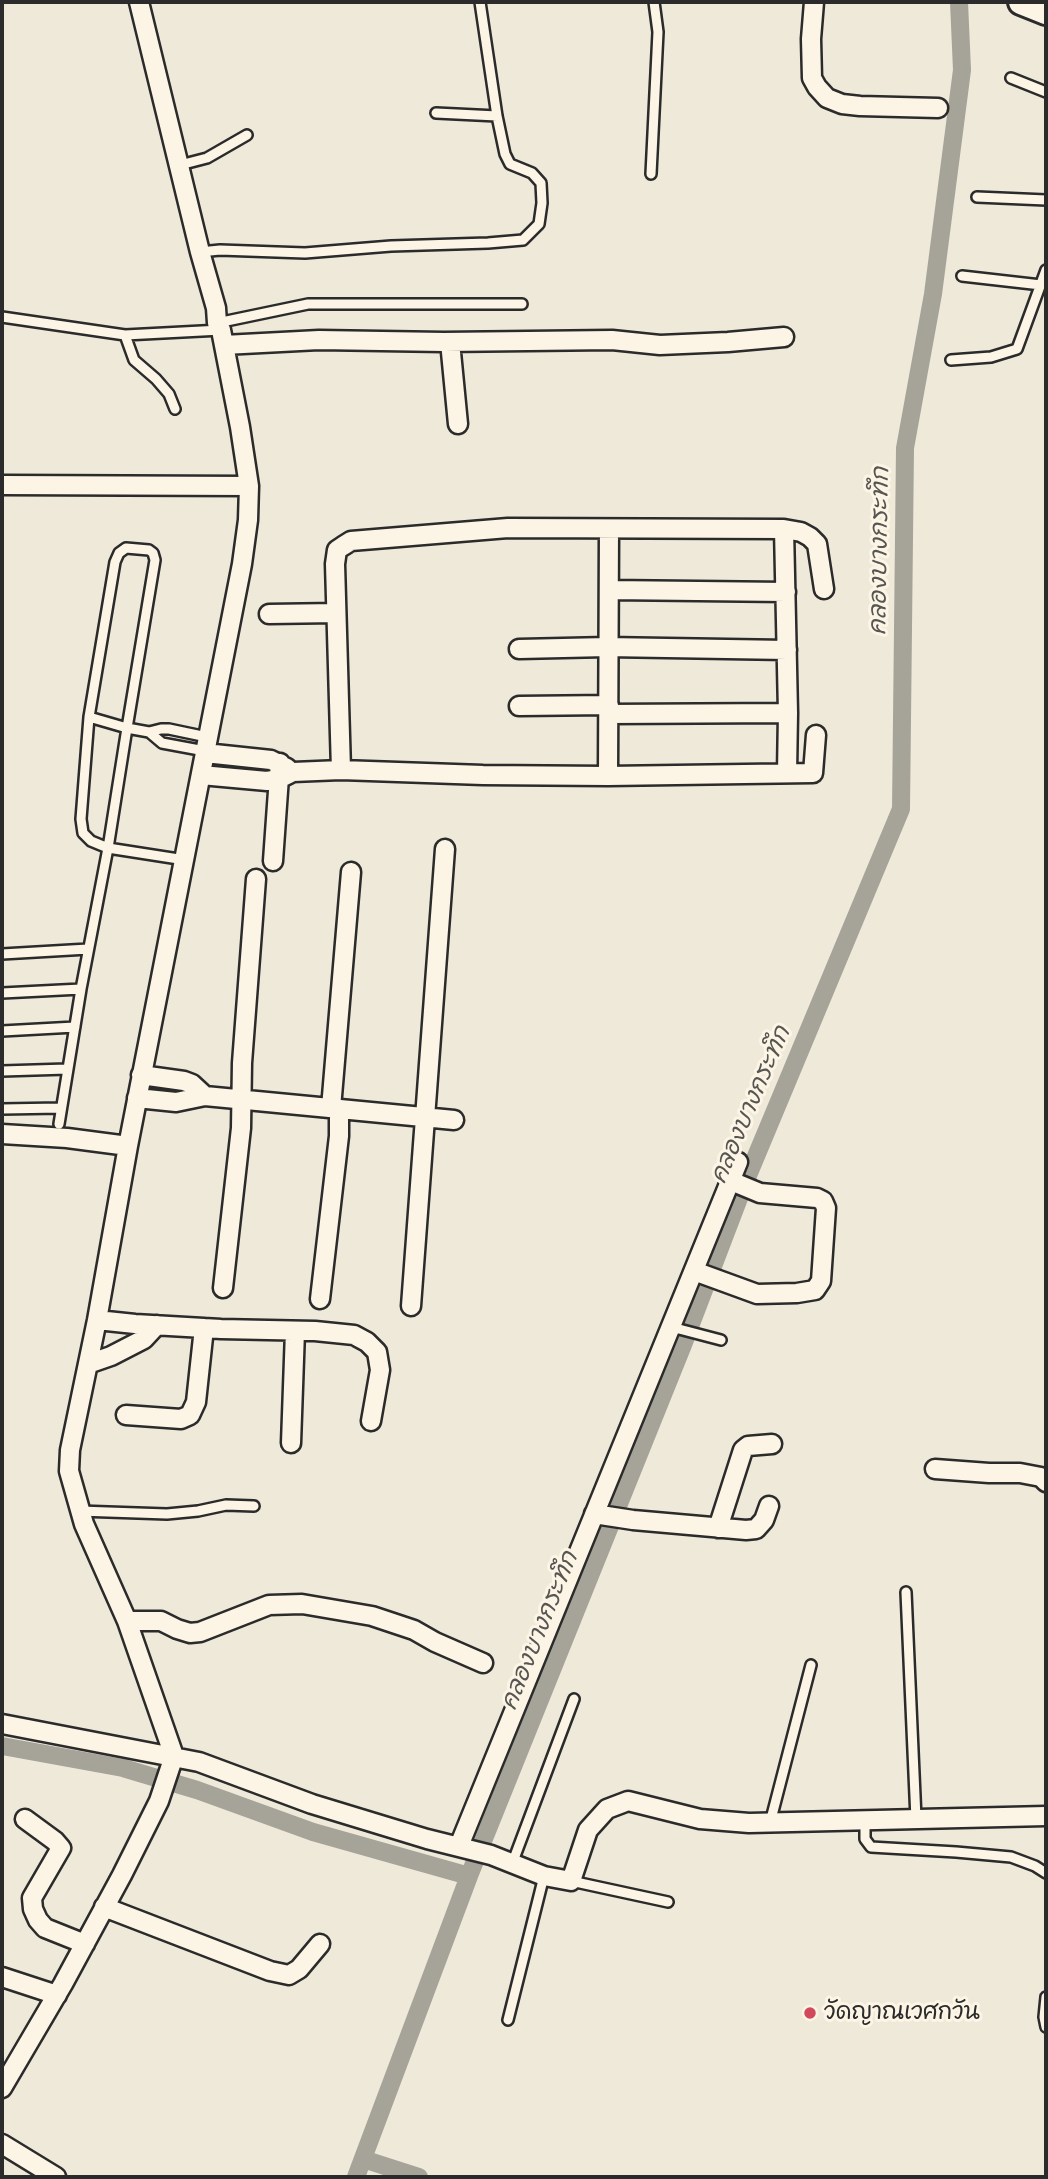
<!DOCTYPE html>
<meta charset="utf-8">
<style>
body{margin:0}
#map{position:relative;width:1048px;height:2179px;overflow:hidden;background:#efe9da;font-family:"Patrick Hand",sans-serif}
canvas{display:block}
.frame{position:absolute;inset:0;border:4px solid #2b2b2b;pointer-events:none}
</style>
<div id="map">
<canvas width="1048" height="2179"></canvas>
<div class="frame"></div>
</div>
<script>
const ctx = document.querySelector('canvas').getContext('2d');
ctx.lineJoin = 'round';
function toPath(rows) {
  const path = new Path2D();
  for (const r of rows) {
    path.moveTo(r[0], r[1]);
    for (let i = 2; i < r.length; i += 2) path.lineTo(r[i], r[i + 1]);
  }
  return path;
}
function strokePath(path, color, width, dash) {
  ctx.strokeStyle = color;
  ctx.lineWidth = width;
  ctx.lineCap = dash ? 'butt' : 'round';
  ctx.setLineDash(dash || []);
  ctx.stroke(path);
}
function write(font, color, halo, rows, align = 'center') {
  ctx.font = font + ' "Patrick Hand","Playpen Sans Thai",sans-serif';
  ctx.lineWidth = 6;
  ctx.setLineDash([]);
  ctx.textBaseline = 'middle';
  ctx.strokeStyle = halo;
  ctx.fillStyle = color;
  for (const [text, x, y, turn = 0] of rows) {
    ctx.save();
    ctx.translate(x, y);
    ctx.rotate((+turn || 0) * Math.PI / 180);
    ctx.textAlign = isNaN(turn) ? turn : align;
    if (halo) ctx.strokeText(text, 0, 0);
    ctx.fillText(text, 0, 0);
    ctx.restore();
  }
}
strokePath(toPath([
 [2,1746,123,1768,197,1790,313,1832,469,1876],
 [363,2159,419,2177],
 [356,2177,469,1876,683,1345,744,1185,901,809,905,448,933,294,962,70,959,2]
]), '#a6a399', 18);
const lane = toPath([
 [1011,78,1046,92],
 [436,113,497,116],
 [180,165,207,158,247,135],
 [651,174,658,32,654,2],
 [977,197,1046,200],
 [200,252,220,250,305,253,391,246,488,243,523,240,539,224,542,203,541,183,532,173,510,164,505,154,497,116,480,2],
 [962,276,1041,285],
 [2,317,125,335,221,330],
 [217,323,308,304,522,304],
 [125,335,134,360,156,379,169,394,175,409],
 [951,360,991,357,1017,349,1046,270],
 [89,717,127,728,155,560,153,553,149,550,126,548,119,553,115,562,89,717,81,819,83,833,91,841,108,848,127,728,149,732,161,729,169,729,207,737],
 [149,732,162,743,205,751],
 [2,954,88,949],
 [2,993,81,989],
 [2,1031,75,1027],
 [2,1071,67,1069],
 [2,1109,60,1108],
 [59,1124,81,989,108,848,185,860],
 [670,1328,679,1329,721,1340],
 [79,1511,167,1514,198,1511,226,1505,254,1506],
 [906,1592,916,1819],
 [865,1821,865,1839,871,1847,956,1852,1011,1857,1035,1866,1046,1873],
 [770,1823,811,1665],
 [512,1864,574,1699],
 [571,1881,668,1902],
 [1046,1997,1044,2017,1046,2027],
 [508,2020,544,1876]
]);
const street = toPath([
 [814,2,811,39,812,78,817,87,827,98,842,104,860,106,938,108],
 [450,342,458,424],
 [224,345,319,340,444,342,612,340,660,345,728,342,784,337],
 [2,485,249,486],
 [784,529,801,532,810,537,817,544,824,589],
 [610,590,786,592],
 [269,614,336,613],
 [519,649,607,647,787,650],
 [519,706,609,705],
 [609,714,788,713],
 [205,753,271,760,287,768],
 [341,770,335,564,337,550,343,546,351,541,508,528,784,529,788,713,787,773],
 [201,775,267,781,279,779,293,772,341,770,483,775,608,776,813,773,816,735],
 [608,776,609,529],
 [273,861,280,763],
 [141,1075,184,1081,192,1084,205,1096],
 [137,1098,176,1102,205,1096,454,1120],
 [331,1108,351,872],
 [2,1134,67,1138,128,1146],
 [694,1271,757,1294,797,1293,815,1290,821,1281,826,1208,823,1201,817,1198,760,1193,731,1181],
 [223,1288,241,1128,242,1063,256,879],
 [320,1299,339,1136,339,1109],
 [411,1306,445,849],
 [97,1320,135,1324,221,1329,315,1331,354,1335,367,1342,377,1352,380,1370,371,1421],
 [88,1364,111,1356,144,1339,157,1325],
 [126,1415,181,1419,190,1415,196,1402,204,1328],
 [291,1443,295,1331],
 [935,1469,989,1473,1020,1473,1041,1477,1046,1482],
 [594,1514,633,1520,746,1530,756,1529,764,1520,769,1506],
 [718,1528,743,1450,748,1446,772,1444],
 [127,1621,161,1621,177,1629,190,1633,200,1632,269,1605,302,1604,372,1616,414,1630,435,1642,483,1663],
 [2,1724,199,1762,312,1804,427,1839,491,1855,544,1876,571,1881,588,1830,607,1809,628,1801,700,1819,749,1823,1046,1816],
 [25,1819,55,1841,61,1848,32,1898,33,1909,38,1920,45,1928,85,1944],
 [459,1846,738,1162],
 [104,1907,270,1971,289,1975,299,1969,320,1944],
 [2,1977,57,1995],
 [2,2088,63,1984,122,1875,159,1801,174,1756,127,1621,84,1524,69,1471,70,1450,97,1320,128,1146,242,564,248,520,249,486,240,427,221,330,217,323,216,308,200,252,139,2],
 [2,2144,56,2177]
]);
const secondary = toPath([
 [1021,2,1046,12]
]);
strokePath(lane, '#2b2b2b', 14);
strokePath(street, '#2b2b2b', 23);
strokePath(secondary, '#2b2b2b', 30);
strokePath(lane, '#fcf5e5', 9);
strokePath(street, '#fcf5e5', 18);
strokePath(secondary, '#fcf5e5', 24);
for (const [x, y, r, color] of [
 [810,2013,7,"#d1495b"]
]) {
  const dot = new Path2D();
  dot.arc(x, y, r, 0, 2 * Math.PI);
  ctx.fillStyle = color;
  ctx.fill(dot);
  strokePath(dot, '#fcf5e5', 2.5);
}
write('23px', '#2b2b2b', '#fcf5e5', [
 ["วัดญาณเวศกวัน",824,2013]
], 'left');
write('italic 24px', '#565552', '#fcf5e5', [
 ["คลองบางกระทึก",880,551,-89],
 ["คลองบางกระทึก",751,1105,-67],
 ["คลองบางกระทึก",540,1631,-68]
]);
</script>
